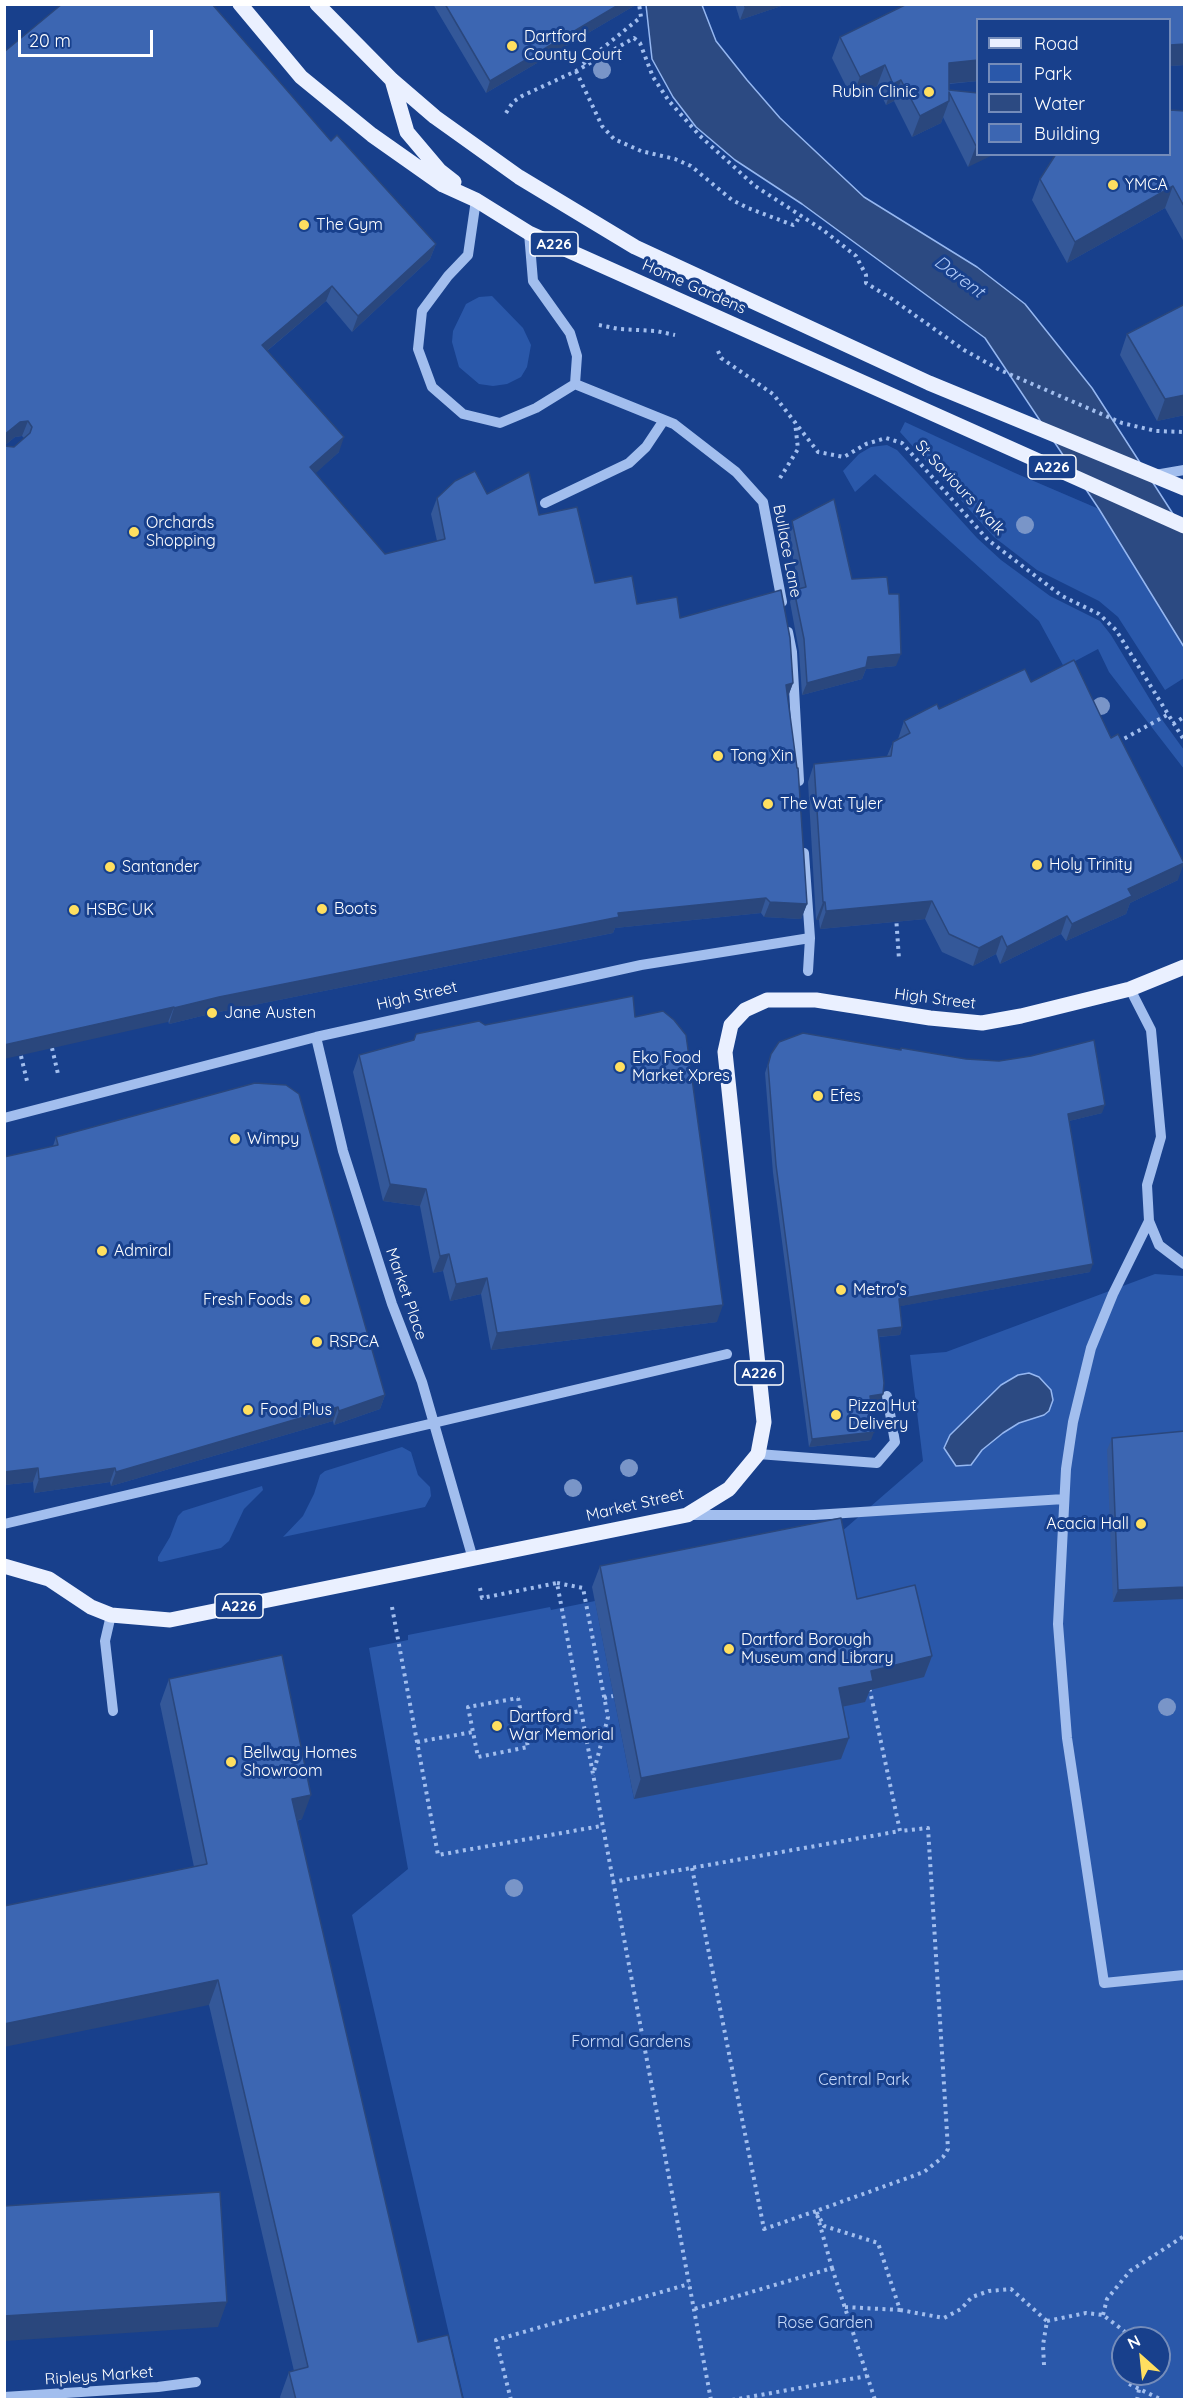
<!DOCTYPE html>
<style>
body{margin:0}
#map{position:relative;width:1189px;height:2404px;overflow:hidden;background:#18408c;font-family:Quicksand,sans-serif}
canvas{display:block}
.frame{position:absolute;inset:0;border:6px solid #fff;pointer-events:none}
.legend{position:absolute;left:976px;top:18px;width:195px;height:138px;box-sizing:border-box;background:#18408c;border:2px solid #748cba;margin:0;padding:8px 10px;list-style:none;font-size:18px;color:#fff}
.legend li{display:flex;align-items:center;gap:12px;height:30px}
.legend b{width:30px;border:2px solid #748cba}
.north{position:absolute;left:1111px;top:2326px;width:60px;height:60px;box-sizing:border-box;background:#18408c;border:2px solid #748cba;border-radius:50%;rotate:333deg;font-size:16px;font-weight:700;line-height:24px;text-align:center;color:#fff}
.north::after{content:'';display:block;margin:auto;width:21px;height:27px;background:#ffdf60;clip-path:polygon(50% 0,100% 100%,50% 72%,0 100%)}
.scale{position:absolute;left:18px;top:30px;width:135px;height:27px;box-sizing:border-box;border:3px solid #fff;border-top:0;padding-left:8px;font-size:18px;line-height:21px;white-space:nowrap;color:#fff;-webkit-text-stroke:4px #18408c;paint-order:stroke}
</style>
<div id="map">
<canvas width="1189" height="2404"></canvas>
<div class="frame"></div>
<ul class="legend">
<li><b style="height:8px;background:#eaf0ff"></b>Road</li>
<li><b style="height:16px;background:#2a58aa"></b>Park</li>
<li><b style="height:16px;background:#2c4a82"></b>Water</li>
<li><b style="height:16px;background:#3c66b2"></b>Building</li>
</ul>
<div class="north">N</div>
<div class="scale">20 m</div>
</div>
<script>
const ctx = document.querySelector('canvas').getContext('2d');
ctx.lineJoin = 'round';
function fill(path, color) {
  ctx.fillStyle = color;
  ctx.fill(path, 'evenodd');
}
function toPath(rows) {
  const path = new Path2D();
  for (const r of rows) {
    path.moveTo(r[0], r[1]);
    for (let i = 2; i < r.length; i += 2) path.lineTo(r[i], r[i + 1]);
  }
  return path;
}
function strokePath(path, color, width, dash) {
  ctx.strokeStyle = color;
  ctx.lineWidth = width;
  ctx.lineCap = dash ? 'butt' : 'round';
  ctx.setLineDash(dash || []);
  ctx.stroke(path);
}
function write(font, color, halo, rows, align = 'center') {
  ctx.font = font + ' Quicksand,sans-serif';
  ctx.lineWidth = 6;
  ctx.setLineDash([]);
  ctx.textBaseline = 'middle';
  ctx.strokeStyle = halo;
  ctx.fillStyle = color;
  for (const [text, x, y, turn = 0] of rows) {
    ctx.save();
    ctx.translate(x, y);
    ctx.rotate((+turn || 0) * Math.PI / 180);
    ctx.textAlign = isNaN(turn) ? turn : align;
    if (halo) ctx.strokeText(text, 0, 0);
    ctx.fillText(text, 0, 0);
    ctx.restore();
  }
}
fill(toPath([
 [492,296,523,328,531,345,527,367,521,377,507,384,493,386,479,384,459,367,452,342,453,331,466,304,479,297],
 [905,422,1015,473,1099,509,1184,647,1184,678,1165,690,1118,617,1099,601,1037,570,994,537,900,432],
 [887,445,897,450,977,538,1001,560,1050,596,1100,621,1111,635,1163,721,1184,750,1184,769,1109,672,1098,649,1064,667,1039,621,875,474,855,492,843,471,859,454,871,447],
 [1155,1274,1184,1276,1184,2399,464,2399,352,1915,408,1869,369,1648,408,1640,408,1635,550,1607,551,1610,595,1601,634,1799,833,1539,923,1461,910,1355,946,1352],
 [1123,2338,1159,2338,1159,2374,1123,2374],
 [402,1447,411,1452,418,1475,430,1487,431,1496,425,1507,283,1537,303,1516,314,1494,320,1475,325,1471],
 [262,1486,263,1490,244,1509,229,1541,221,1548,161,1562,158,1561,158,1557,170,1537,178,1516,183,1511]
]), '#2a58aa');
const water = toPath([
 [646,5,702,5,716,41,747,80,780,118,864,197,977,267,1025,304,1092,388,1184,531,1184,647,1099,509,985,338,802,204,735,160,696,127,673,97,652,59,646,5],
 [1029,1373,1039,1377,1051,1390,1053,1400,1049,1411,1044,1415,1019,1423,1003,1433,982,1450,971,1465,956,1466,944,1448,950,1435,1001,1385,1018,1375,1029,1373]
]);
fill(water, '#2c4a82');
strokePath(water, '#95b7f1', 1.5);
strokePath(toPath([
 [583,64,641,17,639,4],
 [576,71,602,126,614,139,641,151,675,159,691,166,732,200,748,208,793,225,796,223,800,215],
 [506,113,513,102,522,96,576,71,634,38,640,43,653,77,669,101,700,136,755,186,823,230,856,256,866,275,866,283,892,299,964,350,1000,370,1122,423,1156,431,1184,432],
 [599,325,619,329,656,331,675,335],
 [718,351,721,358,773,394,818,452,844,457,866,444,886,438,902,443,988,540,1062,596,1099,614,1116,630,1184,740],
 [780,478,798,449,795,422],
 [1173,724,1184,717],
 [1118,742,1167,715],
 [896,916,899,959],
 [52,1048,58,1074],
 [21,1056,27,1081],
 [557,1583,583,1588,608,1717,593,1775],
 [480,1588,482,1598,557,1583,711,2400],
 [392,1607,438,1855,601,1826],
 [518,1698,528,1747,478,1757,468,1707,518,1698],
 [604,1698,613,1696],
 [523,1722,580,1711],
 [417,1742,473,1732],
 [692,1868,764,2229,816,2211,832,2268,694,2309],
 [612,1882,900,1831,869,1686],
 [832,2268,875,2400],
 [845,2307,900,2310,878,2243,824,2226,816,2211,924,2172,943,2157,948,2149,928,1828,900,1831],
 [900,2310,944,2318,961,2309,972,2297,989,2291,1011,2289,1047,2321,1043,2345,1044,2365],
 [1103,2315,1107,2299,1130,2271,1184,2236],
 [1047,2321,1086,2313,1103,2315,1124,2331,1129,2338],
 [1129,2384,1162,2400],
 [511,2400,496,2340,689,2284],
 [732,2400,867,2376],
 [1137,2400,1142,2374]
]), '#a2beee', 4, [3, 4.5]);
strokePath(toPath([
 [476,200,468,255,448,276,422,311,418,349,432,387,463,414,500,423,536,408,575,384,577,356,570,333,533,281,529,233],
 [575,384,674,424,736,472,763,502,782,602],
 [1155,475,1184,470],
 [545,503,629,463,646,447,664,420],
 [788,632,792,652,799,781],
 [804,853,810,938,808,971],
 [1130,989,1151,1030,1161,1137,1147,1185,1149,1221,1159,1245,1184,1264],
 [316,1037,343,1151,392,1304,422,1382,473,1559],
 [4,1118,316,1037,641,965,810,938],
 [1149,1221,1113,1294,1091,1348,1073,1422,1066,1469,1058,1624,1067,1738,1104,1983,1184,1975],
 [758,1454,877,1463,895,1442,887,1396],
 [688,1515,814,1515,1064,1499],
 [4,1524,727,1354],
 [111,1615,105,1641,113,1711],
 [4,2397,158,2387,196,2382]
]), '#a2beee', 10);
strokePath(toPath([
 [240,4,301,77,372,135,443,185,476,200,529,233,1184,526],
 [317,4,392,80,435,117,519,177,635,247,929,383,1184,488],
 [392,80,407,132,440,171,454,182],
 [4,1566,49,1579,91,1607,111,1615,170,1620,687,1515,729,1489,758,1454,764,1422,725,1052,731,1025,745,1010,767,1000,816,1000,930,1018,982,1023,1021,1016,1130,989,1184,967]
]), '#eaf0ff', 15);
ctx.fillStyle = '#7995c8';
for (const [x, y] of [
 [602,70],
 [1025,525],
 [1101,706],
 [629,1468],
 [573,1488],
 [1167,1707],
 [514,1888]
]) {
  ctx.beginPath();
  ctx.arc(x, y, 9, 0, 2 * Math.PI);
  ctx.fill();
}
fill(toPath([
 [433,4,634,4,634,6,486,93],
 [735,4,787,4,740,20],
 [1185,4,1185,65,1170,66,1170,20,978,81,949,84,949,90,978,93,978,154,968,167,943,117,941,123,912,137,894,101,886,105,877,86,852,98,832,58,840,37],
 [4,52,331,141,436,244,430,259,352,332,326,301,267,351,339,452,315,473,385,554,437,541,431,514,437,498,487,494,539,515,595,583,637,604,680,618,793,683,787,699,807,904,801,919,764,917,761,913,615,928,613,933,214,1013,169,1024,14,447,24,438,22,436,15,437,4,446],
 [1185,111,1185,244,1165,208,1067,263,1032,200,1040,179],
 [1127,334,1185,415,1157,421,1120,355],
 [792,521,852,579,896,666,866,669,862,679,802,695,799,651,790,602,794,590,799,588,788,533],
 [1031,682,1178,880,1130,903,1126,914,1066,941,1061,934,1000,964,996,954,973,966,942,952,925,919,820,929,819,920,816,920,808,782,814,764,887,756,893,742,898,739,904,721,939,709],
 [635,1017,717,1322,491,1350,481,1294,450,1301,443,1271,433,1273,420,1206,383,1201,353,1072,359,1055,485,1025],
 [901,1048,1102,1113,1069,1121,1090,1272,900,1306,902,1327,900,1335,879,1337,880,1402,871,1403,871,1440,809,1447,773,1173,765,1073,771,1054,900,1050],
 [56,1137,385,1395,380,1409,334,1425,333,1421,111,1486,110,1482,34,1493,33,1482,4,1485,4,1157,53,1146],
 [1185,1431,1113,1602,1107,1450,1112,1438],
 [600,1566,857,1599,932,1656,924,1677,870,1690,865,1702,842,1707,841,1759,634,1799,592,1587],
 [169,1679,302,1819,297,1821,418,2342,463,2400,281,2400,280,2397,289,2372,294,2371,209,2005,194,1867,160,1704]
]), '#345899');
fill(toPath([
 [620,4,634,4,634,6,486,93,490,81],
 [754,4,787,4,740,20,745,7],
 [1185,44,1185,65,1170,66,1170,45],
 [978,60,978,81,941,84,949,63],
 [885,65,877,86,852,98,860,77],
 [901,80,894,101,886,105,893,84],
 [949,101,941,123,912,137,920,116],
 [978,145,978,154,995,154,968,167,976,146],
 [1173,186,1165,208,1067,263,1075,242],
 [436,244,430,259,352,332,358,316],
 [332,286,326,301,256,360,262,345],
 [1185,395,1185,415,1157,421,1165,399],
 [28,421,22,436,15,437,4,446,5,435,20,422],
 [344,437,339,452,305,483,310,467],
 [901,654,896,666,866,669,862,679,802,695,807,683,868,657],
 [793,683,787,699,786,685],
 [1184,863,1178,880,1130,903,1126,914,1066,941,1072,924,1128,889],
 [766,898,761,913,615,928,613,933,214,1013,169,1024,174,1008,219,997,618,913],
 [932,901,925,919,820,929,826,911],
 [770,902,807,904,801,919,764,917],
 [823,902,825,902,819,920,816,920],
 [1067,916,1061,934,1000,964,1007,947],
 [1002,936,996,954,973,966,979,948],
 [174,1007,168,1022,4,1059,4,1045],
 [1105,1105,1102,1113,1065,1122,1068,1114],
 [390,1184,426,1189,420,1206,383,1201],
 [449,1254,443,1271,433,1273,440,1256],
 [1093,1264,1090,1272,896,1307,899,1299],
 [487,1278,481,1294,450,1301,456,1284],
 [723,1305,717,1322,491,1350,497,1333],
 [902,1327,900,1335,876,1337,878,1330],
 [883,1394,880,1402,867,1404,870,1396],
 [385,1395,380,1409,334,1425,339,1411],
 [338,1407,333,1421,111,1486,116,1472],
 [874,1432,871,1440,809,1447,812,1439],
 [38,1468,33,1482,4,1485,4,1472],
 [115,1468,110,1482,34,1493,39,1479],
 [1185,1587,1185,1599,1113,1602,1118,1590],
 [932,1656,924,1677,870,1690,865,1702,831,1709,839,1688,871,1671],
 [849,1738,841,1759,634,1799,641,1778],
 [311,1795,302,1819,283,1824,292,1799],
 [218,1980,209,2005,4,2047,4,2024],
 [227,2302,218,2327,4,2341,4,2316]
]), '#2a477d');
const building = toPath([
 [62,4,212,4,331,141,337,135,436,244,358,316,332,286,262,345,344,437,310,467,385,554,445,539,437,498,455,481,475,471,487,494,529,472,539,515,577,507,595,583,632,576,637,604,677,597,680,618,781,590,790,638,793,683,786,685,797,768,798,768,807,904,770,902,766,898,618,913,619,917,219,997,174,1008,174,1007,4,1045,4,446,14,447,30,433,32,427,28,421,20,422,4,435,4,52,62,4],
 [445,4,620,4,490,81,445,4],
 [744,4,754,4,745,7,744,4],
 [907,4,1185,4,1185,44,1170,45,1170,20,978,20,978,60,949,63,949,90,978,93,978,145,976,146,949,92,949,101,920,116,901,80,893,84,885,65,860,77,840,37,907,4],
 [1170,110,1185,111,1185,208,1173,186,1075,242,1040,179,1056,154,1170,154,1170,110],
 [1185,304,1185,395,1165,399,1127,334,1185,304],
 [834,499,852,579,887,577,889,594,899,594,901,654,868,657,866,667,807,683,804,639,794,590,806,587,792,521,834,499],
 [1074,660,1111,738,1118,734,1184,863,1128,889,1132,896,1072,924,1067,916,1007,947,1002,936,979,948,949,934,932,901,826,911,825,902,823,902,814,764,891,756,893,742,910,733,904,721,937,704,939,709,1025,669,1031,682,1074,660],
 [633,996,635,1017,663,1011,674,1020,686,1035,723,1305,497,1333,487,1278,456,1284,449,1254,440,1256,426,1189,390,1184,359,1055,414,1040,416,1034,479,1021,485,1025,633,996],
 [803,1033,901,1050,901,1048,966,1059,999,1061,1031,1056,1094,1040,1105,1105,1068,1114,1093,1264,899,1299,902,1327,878,1330,884,1383,883,1394,870,1396,874,1432,812,1439,776,1165,768,1065,771,1054,779,1042,803,1033],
 [255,1083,286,1085,299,1094,385,1395,339,1411,338,1407,116,1472,115,1468,39,1479,38,1468,4,1472,4,1157,58,1145,56,1137,255,1083],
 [1185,1431,1185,1587,1118,1590,1112,1438,1185,1431],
 [841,1518,857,1599,915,1585,932,1656,871,1671,873,1681,839,1688,849,1738,641,1778,600,1566,841,1518],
 [282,1655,311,1795,292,1799,418,2342,448,2335,463,2400,296,2400,289,2372,308,2367,218,1980,4,2024,4,1906,207,1864,169,1679,282,1655],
 [220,2192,227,2302,4,2316,4,2206,220,2192]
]);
fill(building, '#3c66b2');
strokePath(building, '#2a477d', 1.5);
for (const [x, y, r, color] of [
 [512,46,6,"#ffdf60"],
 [929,92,6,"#ffdf60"],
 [1113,185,6,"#ffdf60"],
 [304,225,6,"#ffdf60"],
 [134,532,6,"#ffdf60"],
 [718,756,6,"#ffdf60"],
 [768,804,6,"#ffdf60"],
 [1037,865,6,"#ffdf60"],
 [110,867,6,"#ffdf60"],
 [322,909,6,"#ffdf60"],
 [74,910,6,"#ffdf60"],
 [212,1013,6,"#ffdf60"],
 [620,1067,6,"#ffdf60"],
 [818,1096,6,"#ffdf60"],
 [235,1139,6,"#ffdf60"],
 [102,1251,6,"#ffdf60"],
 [841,1290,6,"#ffdf60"],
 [305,1300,6,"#ffdf60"],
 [317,1342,6,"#ffdf60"],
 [248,1410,6,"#ffdf60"],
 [836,1415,6,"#ffdf60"],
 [1141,1524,6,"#ffdf60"],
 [729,1649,6,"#ffdf60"],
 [497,1726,6,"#ffdf60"],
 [231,1762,6,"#ffdf60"]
]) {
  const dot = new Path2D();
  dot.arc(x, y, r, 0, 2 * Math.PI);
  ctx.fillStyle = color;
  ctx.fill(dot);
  strokePath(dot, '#18408c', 2);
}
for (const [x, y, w] of [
 [554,244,48],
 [1052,467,48],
 [759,1373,48],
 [239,1606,48]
]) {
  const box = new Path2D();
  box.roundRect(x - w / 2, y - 12, w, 24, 4.5);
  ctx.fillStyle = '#18408c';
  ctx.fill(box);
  strokePath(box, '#fff', 1.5);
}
write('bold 15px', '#fff', null, [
 ["A226",554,244],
 ["A226",1052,467],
 ["A226",759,1373],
 ["A226",239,1606]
]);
write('16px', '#fff', '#18408c', [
 ["Dartford",524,37],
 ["County Court",524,55],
 ["Rubin Clinic",917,92,"right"],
 ["YMCA",1125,185],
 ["The Gym",316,225],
 ["Orchards",146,523],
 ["Shopping",146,541],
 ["Tong Xin",730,756],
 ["The Wat Tyler",780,804],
 ["Holy Trinity",1049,865],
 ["Santander",122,867],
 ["Boots",334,909],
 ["HSBC UK",86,910],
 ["Jane Austen",224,1013],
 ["Eko Food",632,1058],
 ["Market Xpres",632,1076],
 ["Efes",830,1096],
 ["Wimpy",247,1139],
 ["Admiral",114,1251],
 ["Metro's",853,1290],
 ["Fresh Foods",293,1300,"right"],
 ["RSPCA",329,1342],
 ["Pizza Hut",848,1406],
 ["Delivery",848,1424],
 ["Food Plus",260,1410],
 ["Acacia Hall",1129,1524,"right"],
 ["Dartford Borough",741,1640],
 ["Museum and Library",741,1658],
 ["Dartford",509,1717],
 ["War Memorial",509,1735],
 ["Bellway Homes",243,1753],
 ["Showroom",243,1771]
], 'left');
write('16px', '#fff', '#18408c', [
 ["Home Gardens",694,287,24],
 ["St Saviours Walk",960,488,47],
 ["Bullace Lane",787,551,79],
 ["High Street",417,996,-13],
 ["High Street",935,999,7],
 ["Market Place",406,1294,71],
 ["Market Street",635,1505,-13],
 ["Ripleys Market",99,2376,-4]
]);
write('16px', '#c8dafa', '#18408c', [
 ["Formal Gardens",631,2042],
 ["Central Park",864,2080],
 ["Rose Garden",825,2323]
]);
write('italic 18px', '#aec8f6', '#18408c', [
 ["Darent",959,277,37]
]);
</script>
